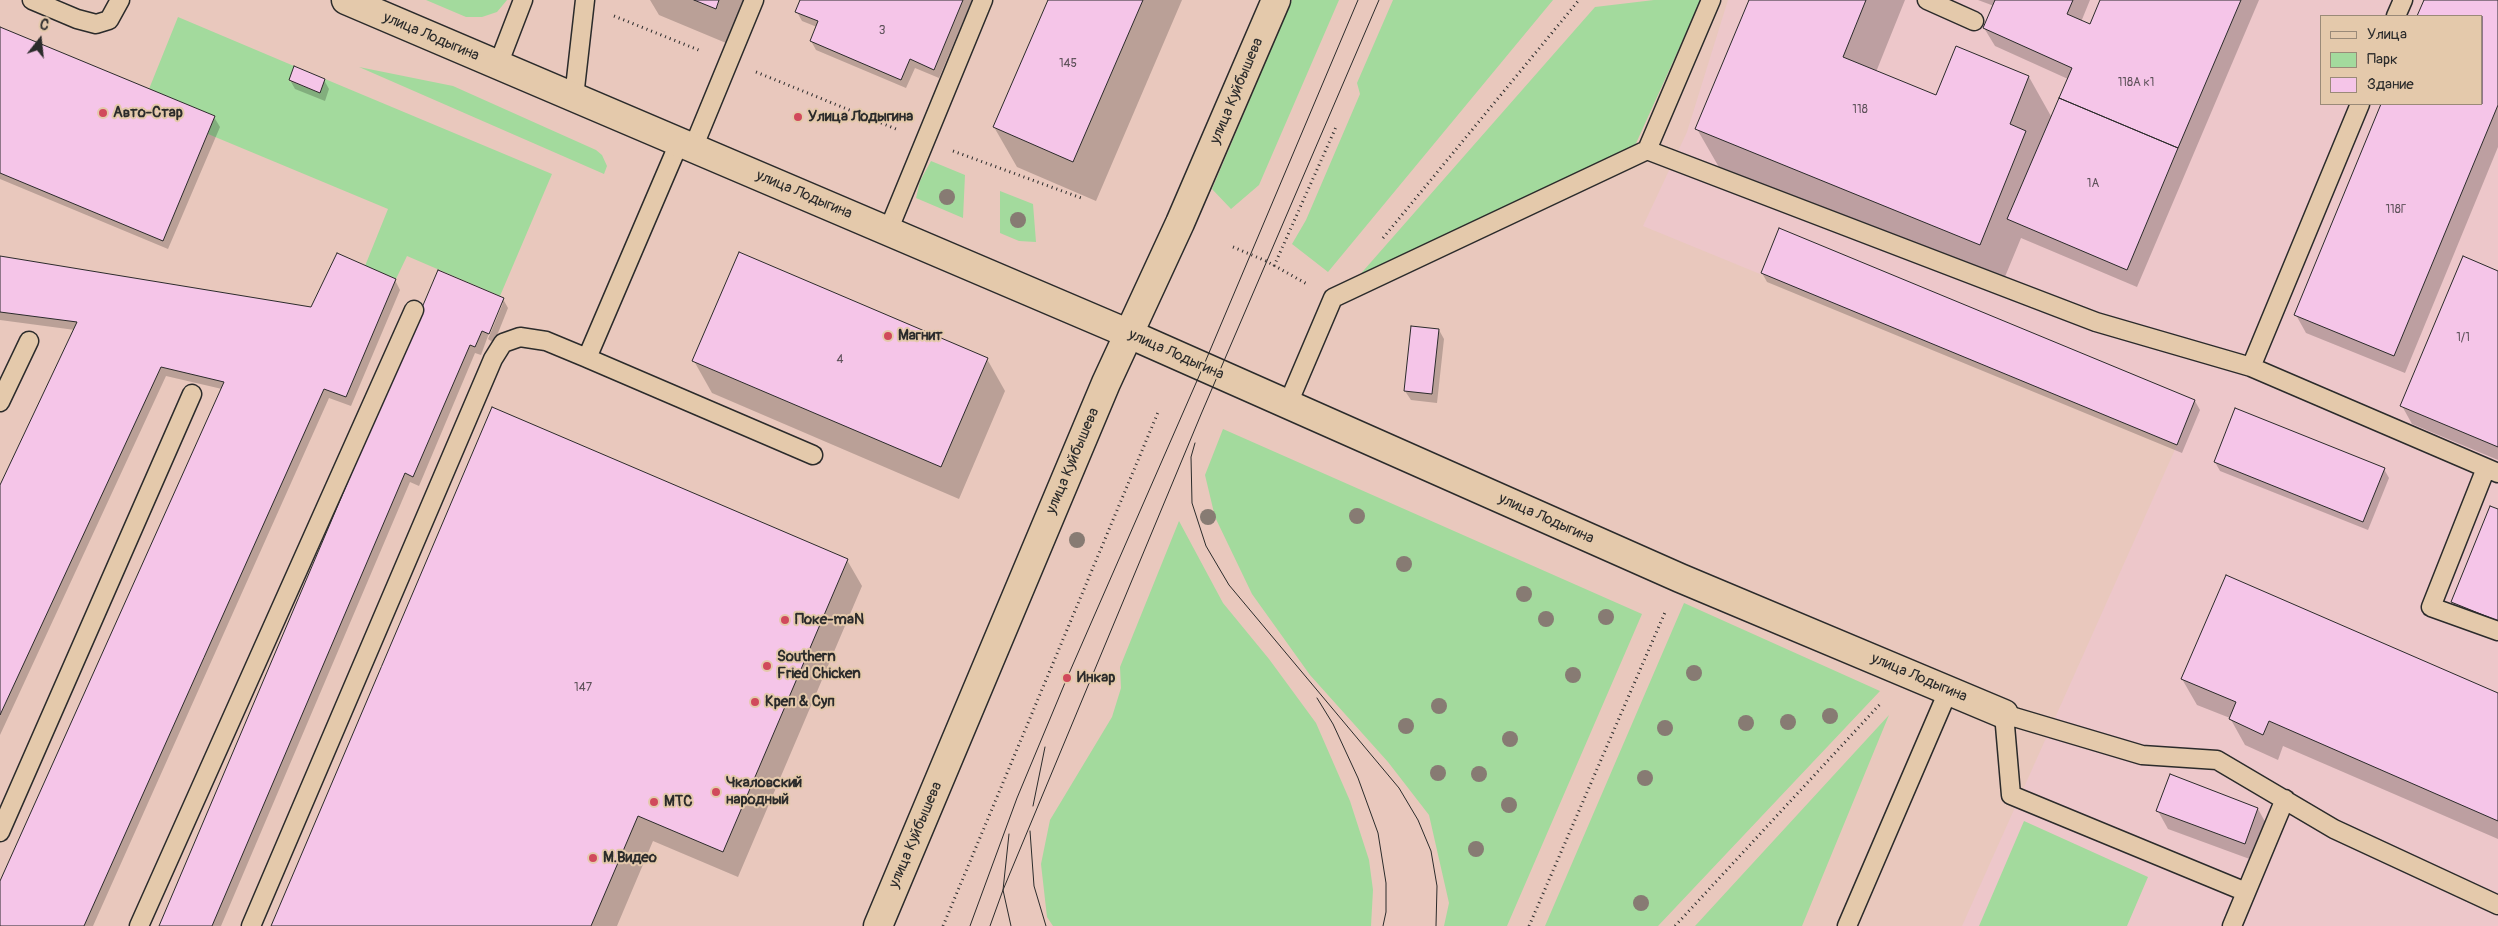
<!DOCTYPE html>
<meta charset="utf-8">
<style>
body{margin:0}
#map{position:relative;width:2498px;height:926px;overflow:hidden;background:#e9c8bd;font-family:Pangolin,sans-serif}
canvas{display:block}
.legend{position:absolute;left:2320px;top:15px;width:162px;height:90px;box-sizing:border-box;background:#e4c9ab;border:1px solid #9a8a78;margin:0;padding:6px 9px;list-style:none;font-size:15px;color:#2b2b2b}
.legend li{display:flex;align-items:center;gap:10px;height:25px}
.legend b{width:25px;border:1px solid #9a8a78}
.north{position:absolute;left:15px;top:15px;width:50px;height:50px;-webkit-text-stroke:4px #e4c9ab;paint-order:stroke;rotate:16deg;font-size:14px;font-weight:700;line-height:20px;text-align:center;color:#2b2b2b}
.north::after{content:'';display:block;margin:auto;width:18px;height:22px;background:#2b2b2b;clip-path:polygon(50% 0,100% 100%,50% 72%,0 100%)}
</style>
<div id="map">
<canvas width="2498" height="926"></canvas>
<ul class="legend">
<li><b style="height:6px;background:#e4c9ab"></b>Улица</li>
<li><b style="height:14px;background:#a3da9d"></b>Парк</li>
<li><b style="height:14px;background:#f5c5e8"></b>Здание</li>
</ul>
<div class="north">С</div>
</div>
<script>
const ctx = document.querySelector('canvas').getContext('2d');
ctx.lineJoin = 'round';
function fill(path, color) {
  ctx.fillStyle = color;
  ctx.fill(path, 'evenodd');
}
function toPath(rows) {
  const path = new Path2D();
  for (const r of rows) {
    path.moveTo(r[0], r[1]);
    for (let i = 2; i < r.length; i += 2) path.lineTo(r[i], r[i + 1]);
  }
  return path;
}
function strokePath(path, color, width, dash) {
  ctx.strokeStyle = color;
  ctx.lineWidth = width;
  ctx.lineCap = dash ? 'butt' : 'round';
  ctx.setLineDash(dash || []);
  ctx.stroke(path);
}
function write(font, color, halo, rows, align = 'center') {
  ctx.font = font + ' Pangolin,sans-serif';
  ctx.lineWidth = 4;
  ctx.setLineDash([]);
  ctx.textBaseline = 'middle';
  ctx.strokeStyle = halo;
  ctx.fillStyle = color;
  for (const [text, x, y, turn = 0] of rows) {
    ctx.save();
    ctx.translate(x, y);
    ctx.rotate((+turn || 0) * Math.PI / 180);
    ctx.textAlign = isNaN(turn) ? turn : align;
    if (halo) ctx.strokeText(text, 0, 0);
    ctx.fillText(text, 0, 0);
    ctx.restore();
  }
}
fill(toPath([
 [1728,0,2498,0,2498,926,1962,926,2177,445,1643,226,1687,132],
 [2322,16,2482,16,2482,104,2322,104]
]), '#edc7ca');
fill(toPath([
 [426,0,507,0,497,12,482,17,466,17],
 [1292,0,1339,0,1259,185,1231,209,1212,189],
 [1393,0,1553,0,1328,272,1292,244,1306,220,1360,94,1357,83],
 [1654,0,1701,0,1633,150,1357,278,1595,7],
 [178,17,294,66,289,81,320,93,325,79,552,174,500,296,407,256,396,279,365,266,388,209,208,134,215,116,149,89],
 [359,67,453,86,596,150,602,155,607,166,604,174],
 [931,161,965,175,963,218,916,198,920,181],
 [1000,191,1033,204,1036,242,1019,241,1000,233],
 [1223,429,1642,614,1507,926,1444,926,1449,903,1429,815,1388,762,1310,675,1252,594,1215,517,1205,475],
 [1179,521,1223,603,1269,659,1316,723,1350,801,1369,860,1373,890,1371,926,1053,926,1047,917,1041,864,1050,820,1112,717,1121,688,1120,667],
 [1684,603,1880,691,1658,926,1545,926],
 [1889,715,1802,926,1695,926],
 [2024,821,2148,877,2127,926,1979,926]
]), '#a3da9d');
fill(toPath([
 [650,0,758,0,738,48,659,15],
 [801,0,972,0,939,78,915,68,906,88,816,50,811,41,817,27,802,21,797,12],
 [1049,0,1182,0,1096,201,1017,167,994,127],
 [1750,0,1905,0,1876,72,1937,97,1957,48,2029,77,2052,118,2068,79,1995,46,1984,28,1994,6,1978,0,2090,0,2081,22,2091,26,2102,0,2259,0,2137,287,2021,238,2002,284,1720,169,1697,129],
 [2426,0,2498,0,2498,147,2405,373,2306,333,2296,315,2383,104,2482,104,2482,16,2419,16],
 [0,28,214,117,220,127,168,249,0,179],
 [290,80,324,80,329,89,325,101,295,89],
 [0,257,311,308,395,280,400,290,351,406,329,398,93,926,0,926,0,884,222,389,166,376,0,735,0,488,75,330,0,320],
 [439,272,503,299,508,308,494,343,488,339,503,303,500,303,481,355,475,353,419,486,410,482,221,926,160,926],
 [2498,272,2498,460,2412,424,2402,406],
 [1762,273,2195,401,2200,410,2182,453,1767,282],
 [1439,330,1444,339,1437,403,1411,400,1405,391],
 [987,359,1005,391,959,499,712,393,694,361],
 [2215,462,2384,469,2389,478,2368,530,2220,471],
 [2498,510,2498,628,2457,611,2452,602],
 [847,560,862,586,738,877,653,841,617,926,272,926],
 [2182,679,2498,694,2498,839,2283,746,2278,760,2245,745,2230,718,2197,705],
 [2258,809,2268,827,2255,861,2168,829,2158,811]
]), '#0003');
const building = toPath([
 [694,0,719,0,716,9,694,0],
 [800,0,963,0,934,70,910,59,901,80,810,41,818,21,795,12,800,0],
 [1048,0,1143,0,1073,162,993,127,1048,0],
 [1749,0,1866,0,1843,57,1936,95,1956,46,2029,76,2010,124,2026,131,1980,245,1695,129,1749,0],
 [1995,0,2073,0,2067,14,2090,24,2100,0,2241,0,2178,148,2059,98,2072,68,1983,28,1995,0],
 [2424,0,2498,0,2498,105,2394,356,2294,315,2381,104,2482,104,2482,16,2417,16,2424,0],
 [0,27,215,116,163,241,0,173,0,27],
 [294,66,325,79,320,93,289,80,294,66],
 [2059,98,2178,148,2127,270,2007,219,2059,98],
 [1779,228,2195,400,2177,445,1761,273,1779,228],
 [739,252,988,358,941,467,692,361,739,252],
 [337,253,396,279,346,397,324,389,84,926,0,926,0,881,224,382,161,367,0,715,0,485,77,322,0,312,0,256,311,307,337,253],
 [2463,256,2498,271,2498,447,2400,406,2463,256],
 [438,270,504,298,489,334,482,331,475,347,470,345,413,477,405,473,212,926,159,926,438,270],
 [1411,326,1439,329,1432,394,1404,391,1411,326],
 [492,407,848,559,723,852,638,816,591,926,271,926,492,407],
 [2235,408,2385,468,2363,522,2214,462,2235,408],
 [2490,506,2498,509,2498,621,2451,602,2490,506],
 [2226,575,2498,693,2498,821,2269,721,2263,735,2229,719,2236,702,2181,679,2226,575],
 [2170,774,2258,808,2245,844,2156,811,2170,774]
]);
fill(building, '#f5c5e8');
strokePath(building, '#2b2b2b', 1);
const lane = toPath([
 [32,0,77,19,96,24,109,20,120,0],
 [1927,0,1974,21],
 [2396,16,2403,0],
 [498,65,523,0],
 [574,97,585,0],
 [693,148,754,0],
 [1647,150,2096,322,2251,367,2498,473],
 [888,231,983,0],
 [587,358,813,455],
 [2251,367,2360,104],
 [0,402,29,341],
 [1287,406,1333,298,1647,150,1711,0],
 [2486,468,2431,607,2498,631],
 [0,832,192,394],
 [2246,892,2011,795,2004,714,2142,755,2217,760,2334,829,2498,905],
 [139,926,414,310],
 [251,926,493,359,503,343,520,337,546,341,587,358,679,143],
 [1847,926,1949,689],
 [2232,926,2285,799]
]);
const street = toPath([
 [1127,333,1680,578,2004,714]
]);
const secondary = toPath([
 [346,0,1127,333],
 [878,926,1106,383,1180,223,1276,0]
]);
strokePath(lane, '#2b2b2b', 21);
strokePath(street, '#2b2b2b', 31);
strokePath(secondary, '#2b2b2b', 31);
strokePath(toPath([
 [614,16,701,51],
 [756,72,896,129],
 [953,151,1084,199],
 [1383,238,1579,0],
 [1233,247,1266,261,1307,284],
 [1274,266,1336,127],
 [943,926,1159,410],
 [1529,926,1666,610],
 [1675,926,1882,702]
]), '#2b2b2b', 3, [1, 4]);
strokePath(lane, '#e4c9ab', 18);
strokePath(street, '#e4c9ab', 28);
strokePath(secondary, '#e4c9ab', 28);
strokePath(toPath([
 [1195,443,1191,457,1192,503,1206,546,1229,585,1399,788,1418,820,1431,851,1437,886,1436,926],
 [1317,698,1333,724,1358,778,1378,833,1386,883,1386,912,1383,926],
 [1033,806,1045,747],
 [1030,831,1034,886,1046,926],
 [1009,834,1003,890,1011,926],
 [970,926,1017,798,1067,678,1203,367,1358,0],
 [990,926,1003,890,1202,412,1379,0]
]), '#2b2b2b', 1);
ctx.fillStyle = '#877b73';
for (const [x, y] of [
 [947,197],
 [1018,220],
 [1357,516],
 [1208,517],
 [1077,540],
 [1404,564],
 [1524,594],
 [1606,617],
 [1546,619],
 [1694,673],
 [1573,675],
 [1439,706],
 [1830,716],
 [1788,722],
 [1746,723],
 [1406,726],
 [1665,728],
 [1510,739],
 [1438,773],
 [1479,774],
 [1645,778],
 [1509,805],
 [1476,849],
 [1641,903]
]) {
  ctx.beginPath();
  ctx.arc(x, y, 8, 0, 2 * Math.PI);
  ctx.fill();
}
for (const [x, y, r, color] of [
 [103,113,5,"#d1495b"],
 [798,117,5,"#d1495b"],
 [888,336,5,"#d1495b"],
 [785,620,5,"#d1495b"],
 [767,666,5,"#d1495b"],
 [1067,678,5,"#d1495b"],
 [755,702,5,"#d1495b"],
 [716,792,5,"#d1495b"],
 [654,802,5,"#d1495b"],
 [593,858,5,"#d1495b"]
]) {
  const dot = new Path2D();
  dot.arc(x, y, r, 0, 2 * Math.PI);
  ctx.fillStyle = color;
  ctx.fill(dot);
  strokePath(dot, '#e4c9ab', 2);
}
write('12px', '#5e525a', null, [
 ["3",882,31],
 ["145",1068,64],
 ["118А к1",2136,83],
 ["118",1860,110],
 ["1А",2093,184],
 ["118Г",2396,210],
 ["1/1",2463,338],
 ["4",840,360],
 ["147",583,688]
]);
write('15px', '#2b2b2b', '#e4c9ab', [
 ["улица Лодыгина",431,37,23],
 ["улица Куйбышева",1237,91,-67],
 ["улица Лодыгина",804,195,23],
 ["улица Лодыгина",1176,355,24],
 ["улица Куйбышева",1073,461,-67],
 ["улица Лодыгина",1546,519,24],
 ["улица Лодыгина",1919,678,23],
 ["улица Куйбышева",916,835,-67]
]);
write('bold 15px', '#2b2b2b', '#e4c9ab', [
 ["Авто-Стар",113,113],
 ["Улица Лодыгина",808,117],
 ["Магнит",898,336],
 ["Поке-maN",795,620],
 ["Southern",777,657],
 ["Fried Chicken",777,674],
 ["Инкар",1077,678],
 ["Креп & Суп",765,702],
 ["Чкаловский",726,783],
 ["народный",726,800],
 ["МТС",664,802],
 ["М.Видео",603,858]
], 'left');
</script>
